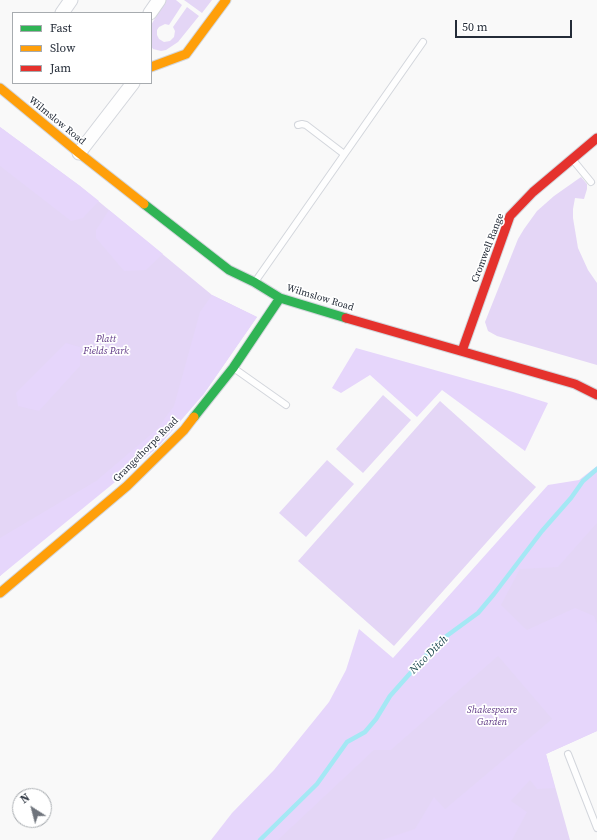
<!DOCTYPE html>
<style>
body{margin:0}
#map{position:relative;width:597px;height:840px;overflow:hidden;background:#f9f9f9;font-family:"Source Serif 4",serif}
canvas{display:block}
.legend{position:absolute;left:12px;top:12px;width:140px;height:72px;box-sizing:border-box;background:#fff;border:1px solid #a7abaf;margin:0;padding:5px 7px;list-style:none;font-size:12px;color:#242c38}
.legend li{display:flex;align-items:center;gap:8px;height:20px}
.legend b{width:20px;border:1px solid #a7abaf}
.north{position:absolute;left:12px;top:788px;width:40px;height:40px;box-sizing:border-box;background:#fff;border:1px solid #a7abaf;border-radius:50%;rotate:324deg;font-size:11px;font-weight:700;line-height:16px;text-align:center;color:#242c38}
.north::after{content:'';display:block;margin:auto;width:14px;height:18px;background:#6f747c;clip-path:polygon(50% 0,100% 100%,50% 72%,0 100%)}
.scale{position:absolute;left:455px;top:20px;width:117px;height:18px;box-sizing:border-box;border:2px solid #242c38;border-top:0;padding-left:5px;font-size:12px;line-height:14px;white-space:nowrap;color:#242c38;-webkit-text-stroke:3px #fff;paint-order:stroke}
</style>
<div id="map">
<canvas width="597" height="840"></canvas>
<ul class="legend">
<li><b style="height:5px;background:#30b455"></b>Fast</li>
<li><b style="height:5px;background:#ff9f0a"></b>Slow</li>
<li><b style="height:5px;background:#e5322d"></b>Jam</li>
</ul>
<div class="north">N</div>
<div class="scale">50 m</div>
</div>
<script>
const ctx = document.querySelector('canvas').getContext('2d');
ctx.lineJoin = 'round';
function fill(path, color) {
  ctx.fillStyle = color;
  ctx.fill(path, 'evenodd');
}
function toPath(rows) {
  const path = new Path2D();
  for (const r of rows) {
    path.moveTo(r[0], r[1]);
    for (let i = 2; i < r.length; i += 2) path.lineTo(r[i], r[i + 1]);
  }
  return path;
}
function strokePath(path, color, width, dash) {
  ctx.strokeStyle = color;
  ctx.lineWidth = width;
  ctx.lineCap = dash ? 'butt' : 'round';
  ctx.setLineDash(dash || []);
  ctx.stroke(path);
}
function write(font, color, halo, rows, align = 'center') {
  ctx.font = font + ' "Source Serif 4",serif';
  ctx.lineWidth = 3.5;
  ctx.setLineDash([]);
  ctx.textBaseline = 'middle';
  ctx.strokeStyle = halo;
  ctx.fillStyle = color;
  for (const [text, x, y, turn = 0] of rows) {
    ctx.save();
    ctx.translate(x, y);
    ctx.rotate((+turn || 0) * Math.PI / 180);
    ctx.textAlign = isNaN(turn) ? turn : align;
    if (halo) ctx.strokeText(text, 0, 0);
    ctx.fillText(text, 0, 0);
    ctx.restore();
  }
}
fill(toPath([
 [166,0,176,0,182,5,169,25,165,24,159,27,157,30,157,35,159,39,164,42,170,41,174,37,175,31,173,27,187,7,199,16,178,42,166,50,161,51,153,49,151,46,151,25],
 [184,0,212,0,202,13],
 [0,127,80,186,212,295,257,317,203,395,0,576],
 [581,177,587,184,587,189,584,199,575,198,573,209,573,218,578,248,588,270,597,283,597,365,497,336,488,331,485,322,518,239,524,229,537,211,554,196],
 [383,395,411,420,363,473,336,449],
 [440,401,536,487,394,646,298,561],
 [327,460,354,484,306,537,279,513],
 [597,473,597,731,546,754,570,840,263,840]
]), '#e4d6f6');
fill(toPath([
 [0,127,80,186,99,201,83,218,71,221,0,166],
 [109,210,163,254,146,270,124,271,96,238,96,230],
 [212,295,257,317,203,395,158,447,0,576,0,538,96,481,156,430,174,406,200,312],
 [66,343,80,347,80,366,39,411,18,406,16,393],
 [356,348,513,392,548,403,525,451,442,390,417,417,370,375,341,393,332,388],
 [597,466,597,523,558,567,520,569,501,605,527,630,575,608,594,616,597,624,597,731,546,754,555,788,537,789,530,780,511,801,527,812,512,840,382,840,415,829,434,797,445,809,552,719,498,656,391,750,374,750,278,840,211,840,232,813,274,770,329,702,346,670,359,629,393,658,548,485,579,480]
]), '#e6d6fb');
strokePath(toPath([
 [260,840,317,784,347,742,365,732,376,719,390,696,437,643,478,613,494,594,542,531,571,498,583,481,597,469]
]), '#a4e8f4', 4.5);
const lane = toPath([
 [298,125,302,124,306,125,344,154],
 [573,160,591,182],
 [257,279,423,42],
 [235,369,286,405],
 [568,754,597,828]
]);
const street = toPath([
 [62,13,71,0],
 [150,13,159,0],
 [79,153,133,83]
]);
const fast = toPath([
 [144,204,229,270,254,282,280,298,346,318],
 [194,417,233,368,280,298]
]);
const slow = toPath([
 [151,67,186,54,226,0],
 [0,88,79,153,144,204],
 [0,593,127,486,184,430,194,417]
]);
const jam = toPath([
 [346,318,575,384,597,395],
 [462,351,510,216,533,192,597,138]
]);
strokePath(lane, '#d3d6dc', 8);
strokePath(street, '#d3d6dc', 15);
strokePath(fast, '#d3d6dc', 11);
strokePath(slow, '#d3d6dc', 11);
strokePath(jam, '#d3d6dc', 11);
strokePath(lane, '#fefefe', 6);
strokePath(street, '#fefefe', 13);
strokePath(fast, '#30b455', 9);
strokePath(slow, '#ff9f0a', 9);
strokePath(jam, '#e5322d', 9);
write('10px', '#242c38', '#fff', [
 ["Wilmslow Road",57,121,39],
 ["Cromwell Range",488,248,-69],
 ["Wilmslow Road",320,298,17],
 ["Grangethorpe Road",146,450,-45]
]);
write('italic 10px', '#603a86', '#fff', [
 ["Platt",106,339],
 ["Fields Park",106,351],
 ["Shakespeare",492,710],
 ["Garden",492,722]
]);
write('italic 11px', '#0c3b42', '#fff', [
 ["Nico Ditch",429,655,-45]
]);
</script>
